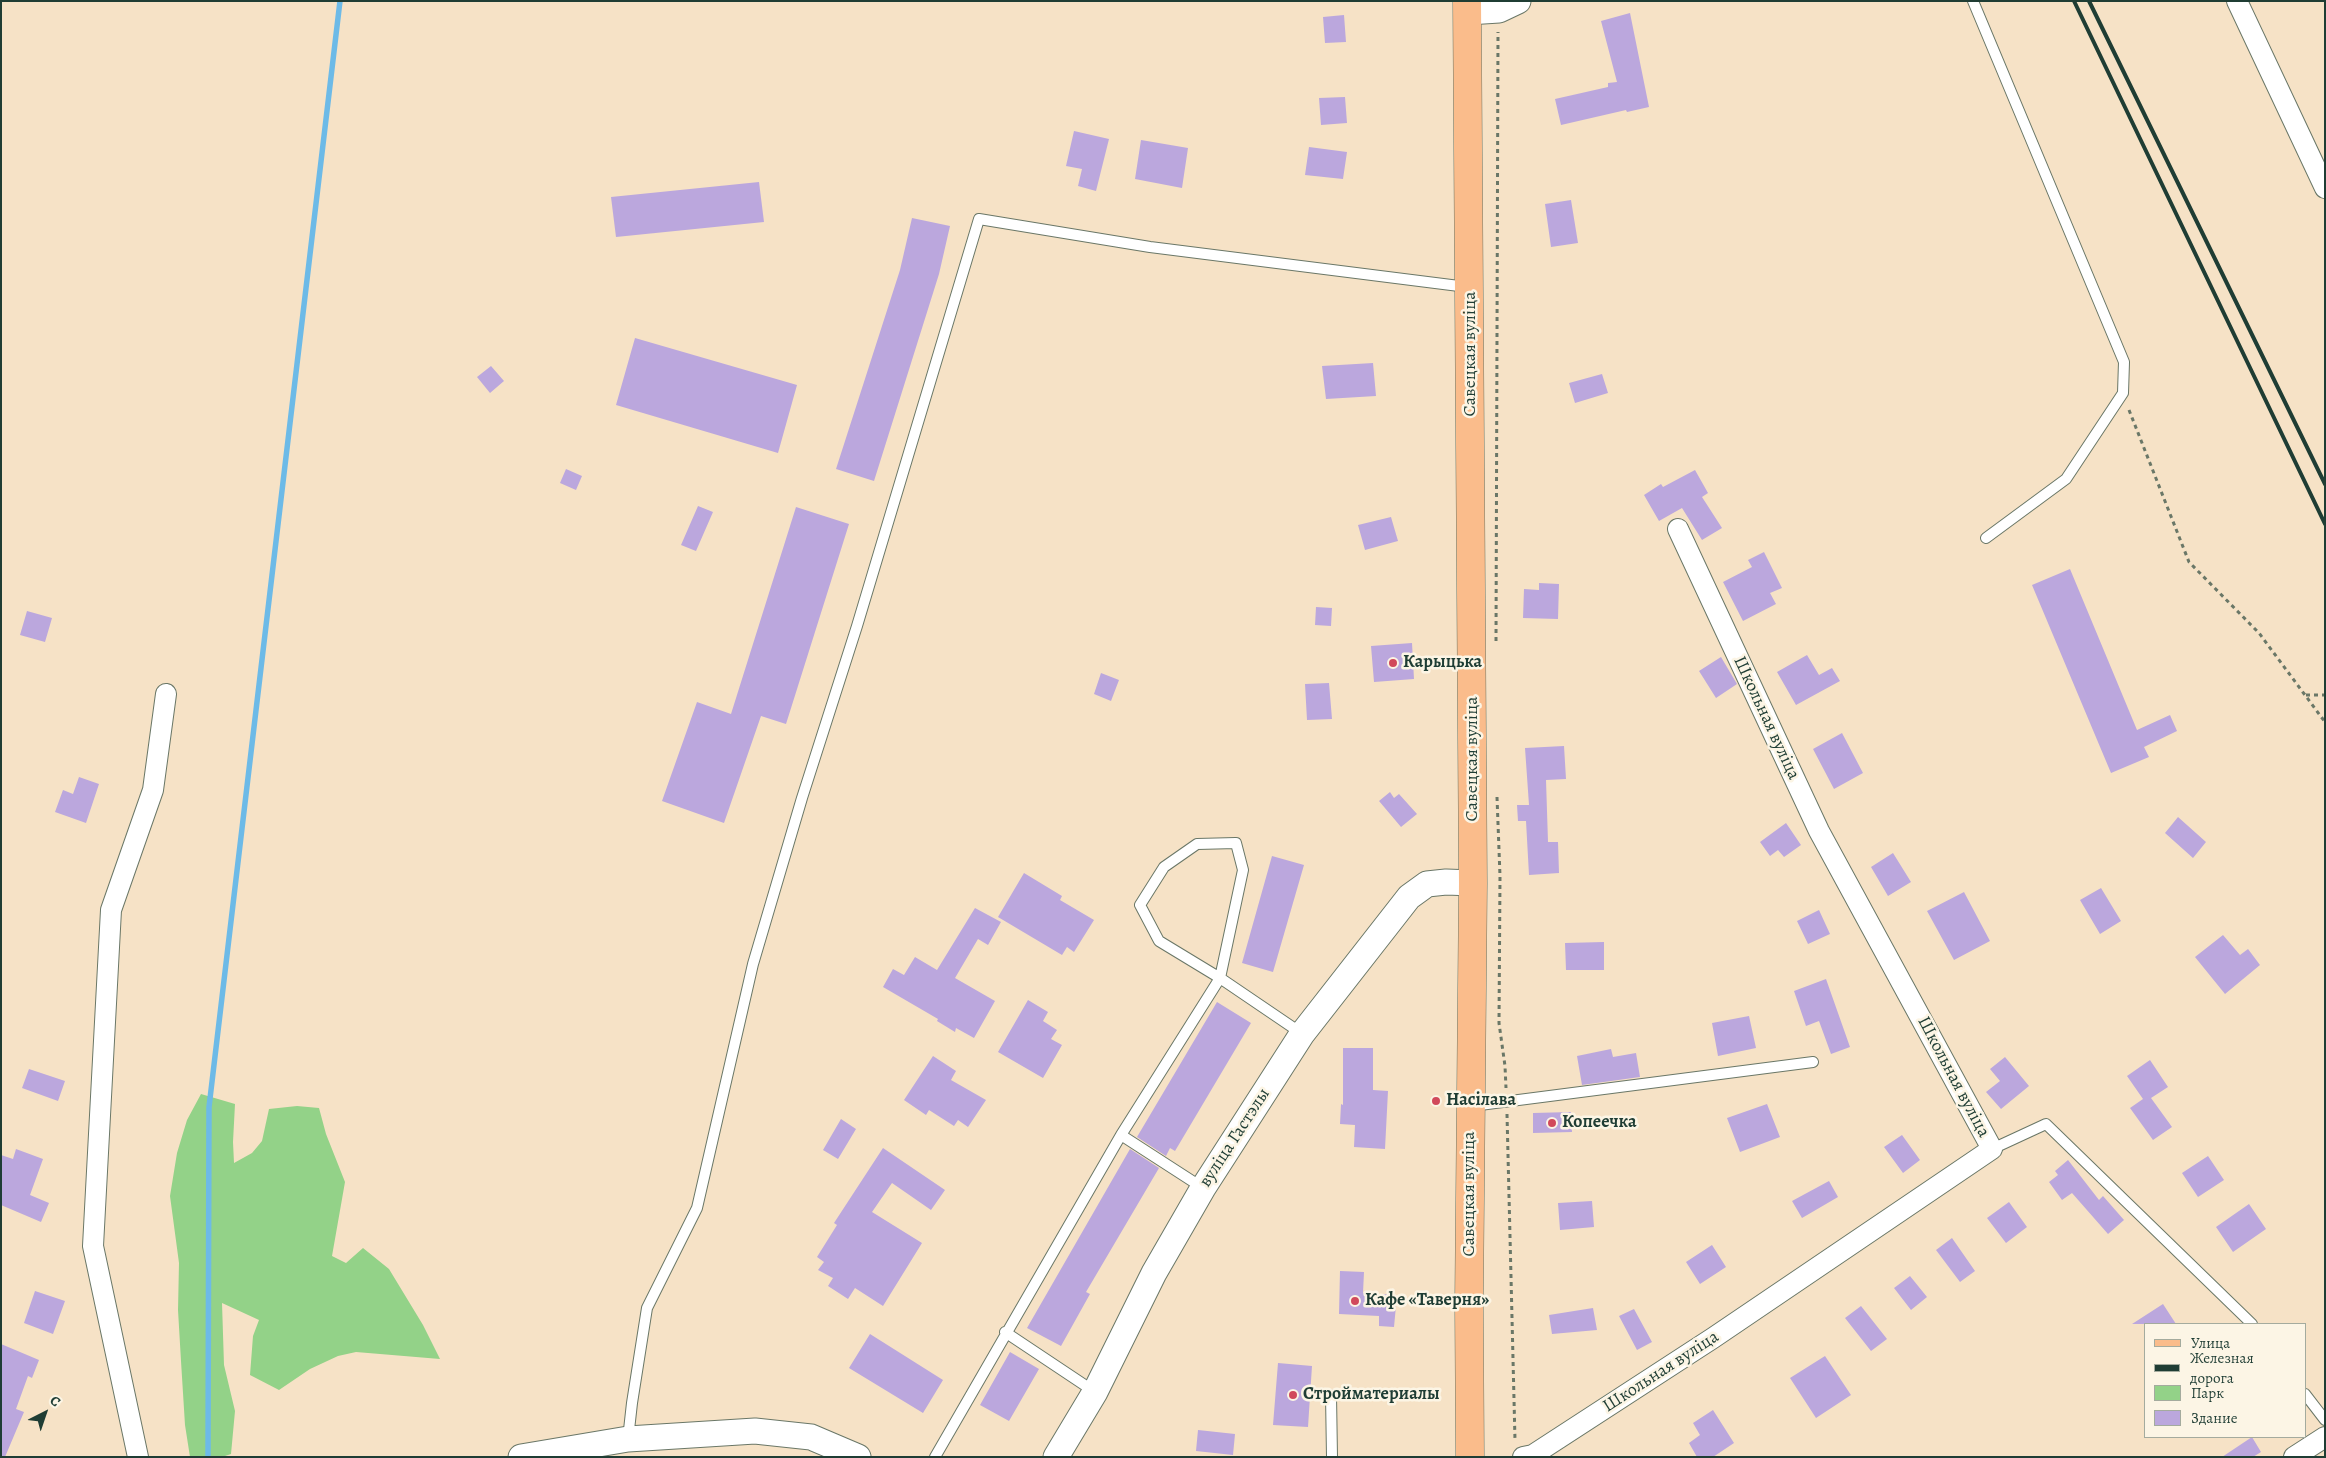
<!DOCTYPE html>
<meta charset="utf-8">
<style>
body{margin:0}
#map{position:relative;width:2326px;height:1458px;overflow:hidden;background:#f6e2c6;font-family:Alegreya,serif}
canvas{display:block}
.frame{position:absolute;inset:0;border:2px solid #1f3d34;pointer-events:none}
.legend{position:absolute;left:2144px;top:1323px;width:162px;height:115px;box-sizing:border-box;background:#fcf5e5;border:1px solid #a4ab9e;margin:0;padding:6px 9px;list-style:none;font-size:15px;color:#1f3d34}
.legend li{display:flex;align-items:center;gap:10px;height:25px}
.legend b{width:25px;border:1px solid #a4ab9e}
.north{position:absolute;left:20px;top:1388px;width:50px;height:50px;-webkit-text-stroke:4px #fcf5e5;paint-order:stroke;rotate:41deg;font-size:14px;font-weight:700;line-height:20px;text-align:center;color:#1f3d34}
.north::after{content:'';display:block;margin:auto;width:18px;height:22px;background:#1f3d34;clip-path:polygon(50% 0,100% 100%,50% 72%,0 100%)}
</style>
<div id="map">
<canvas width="2326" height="1458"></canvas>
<div class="frame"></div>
<ul class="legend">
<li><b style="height:6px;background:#fabc8b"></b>Улица</li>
<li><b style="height:6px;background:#1f3d34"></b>Железная дорога</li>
<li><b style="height:14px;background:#93d288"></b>Парк</li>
<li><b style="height:14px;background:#bba7dd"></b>Здание</li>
</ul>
<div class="north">С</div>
</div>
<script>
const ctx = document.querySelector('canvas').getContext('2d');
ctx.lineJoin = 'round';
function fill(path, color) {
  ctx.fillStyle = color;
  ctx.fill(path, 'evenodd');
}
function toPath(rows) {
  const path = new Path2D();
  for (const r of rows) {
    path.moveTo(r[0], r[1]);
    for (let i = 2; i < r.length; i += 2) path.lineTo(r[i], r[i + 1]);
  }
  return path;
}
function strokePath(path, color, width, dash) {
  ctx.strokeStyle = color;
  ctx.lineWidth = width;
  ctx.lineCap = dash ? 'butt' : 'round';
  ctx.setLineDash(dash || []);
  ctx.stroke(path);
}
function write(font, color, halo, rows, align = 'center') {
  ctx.font = font + ' Alegreya,serif';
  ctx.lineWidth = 5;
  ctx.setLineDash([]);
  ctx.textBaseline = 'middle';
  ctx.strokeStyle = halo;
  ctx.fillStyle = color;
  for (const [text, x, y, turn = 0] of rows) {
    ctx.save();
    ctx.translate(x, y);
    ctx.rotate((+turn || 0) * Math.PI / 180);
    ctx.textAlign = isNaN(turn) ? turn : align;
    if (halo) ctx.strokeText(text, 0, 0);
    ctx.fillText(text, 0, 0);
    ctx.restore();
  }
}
fill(toPath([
 [201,1094,235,1104,233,1142,234,1163,252,1153,262,1141,269,1109,297,1106,319,1108,326,1134,345,1182,332,1256,346,1263,363,1248,389,1269,423,1325,440,1359,356,1352,338,1356,310,1369,279,1390,250,1375,253,1336,259,1320,222,1303,224,1365,235,1411,231,1454,222,1457,190,1457,185,1425,181,1361,178,1310,179,1263,170,1196,177,1153,187,1120]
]), '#93d288');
strokePath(toPath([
 [208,1457,209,1107,340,1]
]), '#6dbae7', 5.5);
fill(toPath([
 [1630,13,1649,107,1627,112,1626,110,1561,125,1555,99,1608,87,1608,83,1617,82,1601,21],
 [1344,15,1346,42,1325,43,1323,17],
 [1345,97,1347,123,1321,125,1319,98],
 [1074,131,1109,139,1096,191,1078,186,1082,169,1066,166],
 [1141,140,1188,148,1182,188,1135,179],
 [1309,147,1347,152,1343,179,1305,175],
 [759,182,764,222,616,237,611,197],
 [1571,200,1578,243,1551,247,1545,204],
 [912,218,950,226,939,274,874,481,836,469,900,270],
 [635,338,797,385,778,453,616,405],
 [1373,363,1376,396,1326,399,1322,366],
 [491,366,504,381,490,393,477,377],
 [1602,374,1608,393,1575,403,1569,383],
 [566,469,582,476,576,490,560,483],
 [1695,470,1708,493,1702,497,1722,528,1702,540,1682,508,1659,521,1644,495,1661,484,1663,487],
 [698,506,713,512,696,551,681,545],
 [796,507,849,524,786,724,761,716,724,823,662,801,697,702,731,714],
 [1391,517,1398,541,1365,550,1358,525],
 [1764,552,1782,588,1770,593,1776,604,1743,621,1723,582,1752,567,1748,560],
 [2070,569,2137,730,2170,715,2177,731,2144,747,2149,757,2111,773,2032,585],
 [1539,583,1559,584,1558,619,1523,618,1524,589,1539,590],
 [1316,607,1332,608,1331,626,1315,625],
 [27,611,52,618,45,642,20,635],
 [1412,643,1414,679,1374,682,1371,646],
 [1807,655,1819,675,1832,668,1840,681,1796,705,1777,672],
 [1721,657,1737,684,1716,698,1699,671],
 [1101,673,1119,680,1111,701,1094,694],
 [1329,683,1332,719,1307,720,1305,684],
 [1842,733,1863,773,1834,789,1813,749],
 [1564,746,1566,779,1546,780,1548,842,1558,842,1559,873,1529,875,1526,821,1518,821,1517,805,1529,805,1525,748],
 [79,777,99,784,86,823,55,812,63,790,73,794],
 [1390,792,1394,798,1399,794,1417,814,1401,827,1379,801],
 [2178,817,2206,842,2193,858,2165,833],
 [1786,823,1801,845,1784,857,1778,850,1770,856,1760,842],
 [1893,853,1911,882,1888,896,1871,867],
 [1272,856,1304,865,1273,972,1242,963],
 [1024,873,1062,896,1060,900,1094,920,1074,952,1067,947,1062,955,998,917],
 [2101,888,2121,921,2100,934,2080,900],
 [1964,892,1990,941,1954,960,1927,911],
 [975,908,1001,922,988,945,978,939,955,978,995,1001,974,1038,956,1028,955,1032,937,1021,938,1019,883,987,893,969,904,975,915,957,937,970],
 [1819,910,1830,934,1808,944,1797,921],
 [2223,935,2240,955,2248,949,2260,965,2225,994,2195,957],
 [1604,942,1604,970,1566,970,1565,943],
 [1826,979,1850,1047,1831,1054,1819,1021,1806,1026,1794,991],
 [1028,1000,1048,1012,1043,1021,1057,1030,1051,1039,1062,1045,1043,1078,998,1052],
 [1217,1002,1251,1023,1175,1151,1170,1148,1166,1156,1137,1137],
 [1749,1016,1756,1048,1718,1056,1712,1023],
 [1343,1048,1373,1048,1373,1090,1388,1091,1385,1149,1354,1147,1355,1125,1340,1124,1341,1104,1343,1105],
 [1611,1049,1613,1057,1636,1053,1640,1077,1582,1085,1577,1056],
 [933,1056,956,1071,951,1080,986,1100,968,1127,958,1120,954,1126,929,1110,926,1115,904,1100],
 [2005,1057,2029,1086,2001,1109,1986,1092,2000,1081,1990,1069],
 [2150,1060,2168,1087,2151,1098,2172,1127,2153,1140,2130,1108,2143,1099,2127,1076],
 [29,1069,65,1081,58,1101,22,1088],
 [1767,1104,1780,1137,1740,1152,1727,1118],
 [1571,1112,1572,1132,1533,1133,1533,1113],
 [841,1119,856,1129,838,1159,823,1150],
 [1902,1135,1920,1160,1903,1173,1884,1147],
 [883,1148,945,1190,931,1210,892,1183,872,1212,922,1243,883,1306,855,1288,848,1299,828,1286,833,1278,818,1270,824,1262,817,1257,837,1225,834,1223],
 [16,1149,43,1159,30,1195,49,1203,41,1222,1,1205,1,1155,13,1159],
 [1130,1149,1159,1168,1086,1292,1090,1294,1061,1346,1027,1328],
 [2208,1156,2224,1180,2198,1197,2182,1173],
 [2068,1160,2099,1200,2103,1196,2124,1220,2108,1234,2072,1193,2062,1200,2049,1182,2058,1175,2055,1171],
 [1829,1181,1838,1197,1802,1218,1792,1201],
 [1592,1201,1594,1227,1560,1230,1558,1203],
 [2009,1202,2027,1227,2006,1243,1987,1218],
 [2249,1204,2266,1229,2233,1252,2216,1227],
 [1952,1238,1975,1271,1960,1282,1936,1250],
 [1712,1245,1726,1267,1700,1284,1686,1262],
 [1340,1271,1364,1272,1363,1293,1397,1295,1394,1327,1379,1326,1379,1316,1339,1314],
 [1910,1276,1927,1297,1911,1310,1894,1288],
 [35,1291,65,1301,53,1334,24,1323],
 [2163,1304,2176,1324,2132,1324],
 [1861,1306,1887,1339,1871,1351,1845,1318],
 [1593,1308,1597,1330,1552,1334,1549,1315],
 [1634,1309,1652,1342,1637,1350,1619,1316],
 [870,1334,943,1380,923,1413,849,1368],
 [1,1344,39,1360,32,1378,28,1376,16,1409,24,1412,5,1457,1,1457],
 [1010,1352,1039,1369,1009,1421,980,1405],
 [1825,1356,1851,1395,1816,1418,1790,1378],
 [1278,1363,1312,1366,1308,1427,1273,1425],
 [1713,1410,1734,1443,1713,1457,1697,1457,1689,1443,1700,1435,1693,1423],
 [1198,1430,1235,1434,1233,1455,1196,1451],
 [2252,1437,2261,1452,2253,1457,2222,1457]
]), '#bba7dd');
const service = toPath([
 [1973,1,2124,362,2123,393,2066,479,1986,538],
 [1472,1106,1813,1062],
 [1121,1135,1203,1188],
 [1992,1149,2046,1124,2252,1324],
 [1005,1332,1095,1392],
 [2305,1394,2325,1420],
 [1331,1395,1332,1457],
 [628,1439,632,1403,647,1308,697,1208,753,964,802,798,857,626,979,219,1150,247,1467,287],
 [935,1457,1121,1135,1220,978,1159,941,1140,905,1164,867,1197,844,1236,843,1243,870,1220,978,1301,1033]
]);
const minor = toPath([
 [2237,1,2325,188],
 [138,1457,93,1246,111,910,153,790,166,694],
 [1523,1457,1533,1455,1713,1338,1992,1149,1819,831,1678,529],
 [2294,1457,2325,1437]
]);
const tertiary = toPath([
 [1468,12,1499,10,1518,1],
 [521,1457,628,1439,755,1431,811,1437,858,1457],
 [1056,1457,1095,1392,1154,1273,1203,1188,1302,1034,1409,897,1427,884,1446,882,1473,883]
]);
const primary = toPath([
 [1467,1,1473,883,1469,1304,1470,1457]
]);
strokePath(service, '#6a7767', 12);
strokePath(minor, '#6a7767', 22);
strokePath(tertiary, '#6a7767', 27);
strokePath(primary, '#6a7767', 29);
strokePath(toPath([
 [2129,410,2189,562,2259,633,2325,722],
 [1496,641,1498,32],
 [2306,695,2325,695],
 [1497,797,1500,876,1499,1023,1505,1066,1506,1088],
 [1507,1114,1515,1440]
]), '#6a7767', 3, [4, 4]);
strokePath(service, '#fff', 10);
strokePath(minor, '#fff', 20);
strokePath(tertiary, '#fff', 25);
strokePath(primary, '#fabc8b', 28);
strokePath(toPath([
 [2074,1,2325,524],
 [2089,1,2325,484]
]), '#1f3d34', 4);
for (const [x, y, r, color] of [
 [1393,663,5,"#d1495b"],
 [1436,1101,5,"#d1495b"],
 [1552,1123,5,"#d1495b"],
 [1355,1301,5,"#d1495b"],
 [1293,1395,5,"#d1495b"]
]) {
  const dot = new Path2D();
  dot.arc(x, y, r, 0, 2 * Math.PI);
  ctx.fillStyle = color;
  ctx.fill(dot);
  strokePath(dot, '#fcf5e5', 2);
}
write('18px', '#1f3d34', '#fcf5e5', [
 ["Савецкая вуліца",1471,354,-90],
 ["Школьная вуліца",1766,718,65],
 ["Савецкая вуліца",1473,759,-90],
 ["Школьная вуліца",1953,1077,62],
 ["вуліца Гастэлы",1235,1138,-57],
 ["Савецкая вуліца",1470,1194,-90],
 ["Школьная вуліца",1661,1372,-33]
]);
write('bold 18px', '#1f3d34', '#fcf5e5', [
 ["Карыцька",1403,663],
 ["Насілава",1446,1101],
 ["Копеечка",1562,1123],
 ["Кафе «Таверня»",1365,1301],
 ["Стройматериалы",1303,1395]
], 'left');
</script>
